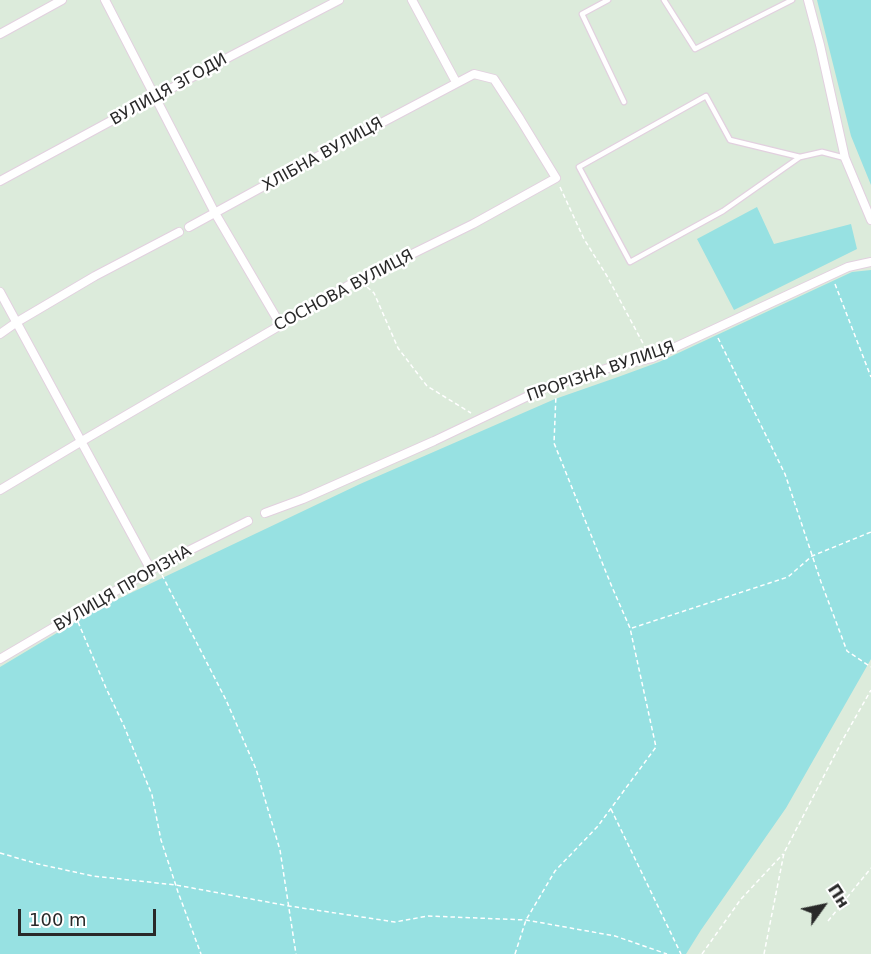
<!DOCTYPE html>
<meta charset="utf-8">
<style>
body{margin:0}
#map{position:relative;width:871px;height:954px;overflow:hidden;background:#dcebdb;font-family:"DejaVu Sans",sans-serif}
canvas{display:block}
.north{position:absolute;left:793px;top:876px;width:60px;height:60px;-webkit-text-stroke:4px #fff;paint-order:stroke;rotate:57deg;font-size:16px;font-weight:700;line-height:24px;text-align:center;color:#292929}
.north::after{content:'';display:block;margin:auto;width:21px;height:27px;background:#292929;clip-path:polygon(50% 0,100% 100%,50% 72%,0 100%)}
.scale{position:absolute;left:18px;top:909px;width:138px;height:27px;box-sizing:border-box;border:3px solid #292929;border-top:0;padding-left:8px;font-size:18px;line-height:21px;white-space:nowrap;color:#292929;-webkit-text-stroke:4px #fff;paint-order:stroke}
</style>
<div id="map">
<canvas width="871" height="954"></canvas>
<div class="north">Пн</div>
<div class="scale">100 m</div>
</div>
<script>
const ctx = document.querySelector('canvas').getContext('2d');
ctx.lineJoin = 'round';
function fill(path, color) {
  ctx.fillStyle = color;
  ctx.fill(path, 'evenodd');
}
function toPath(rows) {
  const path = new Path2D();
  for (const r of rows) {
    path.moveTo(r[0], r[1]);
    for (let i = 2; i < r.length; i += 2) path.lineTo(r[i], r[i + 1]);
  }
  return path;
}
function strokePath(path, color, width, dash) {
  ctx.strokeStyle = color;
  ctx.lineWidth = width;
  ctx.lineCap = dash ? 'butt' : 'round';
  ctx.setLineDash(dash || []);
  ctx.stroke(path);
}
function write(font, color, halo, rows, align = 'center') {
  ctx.font = font + ' "DejaVu Sans",sans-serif';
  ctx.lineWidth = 5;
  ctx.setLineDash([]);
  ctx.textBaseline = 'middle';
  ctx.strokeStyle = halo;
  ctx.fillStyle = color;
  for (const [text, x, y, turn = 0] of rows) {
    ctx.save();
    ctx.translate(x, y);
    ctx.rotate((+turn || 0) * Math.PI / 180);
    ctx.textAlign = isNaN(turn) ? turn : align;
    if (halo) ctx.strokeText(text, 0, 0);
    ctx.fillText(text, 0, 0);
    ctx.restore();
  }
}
fill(toPath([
 [817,0,871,0,871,185,851,136],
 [757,207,774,244,851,224,857,249,734,310,697,239],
 [871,270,871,659,786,808,701,930,686,954,0,954,0,667,97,609,360,484,555,399,618,377,659,362,852,272]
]), '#97e1e2');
const service = toPath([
 [608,0,582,14,624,102],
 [664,0,695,49,792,0],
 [800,157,730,140,706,96,579,167,630,262,723,211,800,157,822,152,845,158]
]);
const minor = toPath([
 [105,0,215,213,280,324],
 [412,0,456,82],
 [808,0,820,45,845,158,871,220],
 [0,34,62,0],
 [0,181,231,56,339,0],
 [0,292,151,570],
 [0,334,17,322,95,276,179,232],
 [0,490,82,441,351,284,473,224,556,178,520,119,494,79,474,74,315,158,189,227],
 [265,513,303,499,434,441,547,387,615,366,652,358,848,267,871,262],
 [0,659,158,566,248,521]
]);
strokePath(service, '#e2d0df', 7);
strokePath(minor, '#e2d0df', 10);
strokePath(toPath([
 [560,187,584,239,607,276,646,349],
 [835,284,871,377],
 [367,287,374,293,398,348,427,386,471,413],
 [718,338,785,474,821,582,847,651,871,667],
 [162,575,226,700,256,769,280,850,296,954],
 [78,622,106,688,124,726,152,795,161,840,178,892,201,954],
 [632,628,788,577,812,556,871,532],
 [611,809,681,954],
 [0,853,38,864,93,876,176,885,289,906,395,922,428,916,526,920,615,936,667,954],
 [828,921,871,868],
 [515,954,526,920,555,871,598,826,656,747,630,628,612,587,554,443,556,394],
 [702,954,741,899,783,854],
 [764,954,784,853,842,741,871,690]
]), '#fff', 1.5, [4.5, 3]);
strokePath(service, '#fff', 4.5);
strokePath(minor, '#fff', 8);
write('16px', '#292929', '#fff', [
 ["ВУЛИЦЯ ЗГОДИ",169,90,-29],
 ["ХЛІБНА ВУЛИЦЯ",323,155,-29],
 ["СОСНОВА ВУЛИЦЯ",344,291,-28],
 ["ПРОРІЗНА ВУЛИЦЯ",601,372,-19],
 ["ВУЛИЦЯ ПРОРІЗНА",123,589,-30]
]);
</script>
